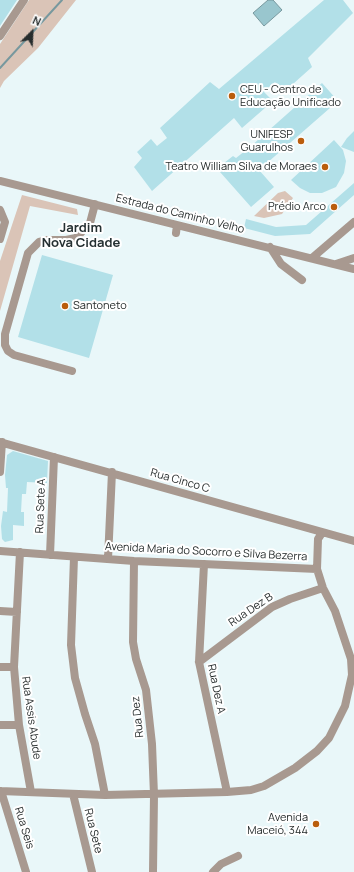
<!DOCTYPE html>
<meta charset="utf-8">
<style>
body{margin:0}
#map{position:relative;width:354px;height:872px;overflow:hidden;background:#e9f7f9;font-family:Manrope,sans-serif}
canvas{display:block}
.north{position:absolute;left:12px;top:12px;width:40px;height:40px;-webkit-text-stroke:3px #fff;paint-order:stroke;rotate:24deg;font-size:11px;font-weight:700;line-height:16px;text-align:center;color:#272d2d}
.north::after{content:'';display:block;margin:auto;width:14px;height:18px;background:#272d2d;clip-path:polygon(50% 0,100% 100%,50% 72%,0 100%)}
</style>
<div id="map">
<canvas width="354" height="872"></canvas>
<div class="north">N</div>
</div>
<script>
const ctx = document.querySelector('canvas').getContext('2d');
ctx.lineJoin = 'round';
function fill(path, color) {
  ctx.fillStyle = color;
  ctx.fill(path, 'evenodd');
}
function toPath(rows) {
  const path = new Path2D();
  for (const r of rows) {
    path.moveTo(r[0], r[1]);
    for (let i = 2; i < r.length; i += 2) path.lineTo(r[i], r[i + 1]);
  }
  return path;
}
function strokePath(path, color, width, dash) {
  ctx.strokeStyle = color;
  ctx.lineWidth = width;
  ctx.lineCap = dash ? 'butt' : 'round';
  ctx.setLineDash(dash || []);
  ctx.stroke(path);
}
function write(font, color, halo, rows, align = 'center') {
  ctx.font = font + ' Manrope,sans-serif';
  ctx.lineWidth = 4;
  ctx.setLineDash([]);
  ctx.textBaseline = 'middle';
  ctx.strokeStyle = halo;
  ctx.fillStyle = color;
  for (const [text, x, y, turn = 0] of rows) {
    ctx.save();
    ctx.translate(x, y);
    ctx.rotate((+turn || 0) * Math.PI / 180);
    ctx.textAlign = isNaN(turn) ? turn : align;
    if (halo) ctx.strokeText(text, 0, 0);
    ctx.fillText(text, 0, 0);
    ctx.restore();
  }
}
fill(toPath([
 [29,0,76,0,38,48,4,81,0,88,0,44],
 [285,191,293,198,282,214,264,218,254,216,278,193],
 [22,195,77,209,78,215,30,206,0,311,0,261]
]), '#dac4b7');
const water = toPath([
 [268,0,273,0,282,10,264,26,253,13,268,0]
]);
fill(water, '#99c6ce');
strokePath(water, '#77989e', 1);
strokePath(toPath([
 [0,68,62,0]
]), '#77989e', 2);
fill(toPath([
 [0,0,17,0,0,26],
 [324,0,343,0,353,13,308,58,312,67,284,92,275,82,264,92,273,101,242,128,234,118,152,191,134,167,142,158,137,152,151,139,157,146,167,138,160,128,210,82,219,89],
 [322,83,338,101,259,170,274,187,251,207,220,172,227,166,224,163,233,156,236,158,250,147],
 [354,131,354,152,341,147,347,138],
 [334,140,343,150,346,161,344,173,336,187,322,193,310,193,300,188,291,180],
 [354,183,354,195,310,234,275,236,244,228,246,219,276,227,306,225],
 [42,255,113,275,89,358,18,337],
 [13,451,48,461,47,483,27,482,26,494,22,494,21,512,24,512,24,526,13,525,13,540,5,542,2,539,1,526,3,511,7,512,8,488,6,488,5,475,7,455]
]), '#b2e0e8');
strokePath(toPath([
 [0,36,24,0],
 [0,181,354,269],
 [0,210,5,222,0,239],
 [176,233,177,225],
 [270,247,281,264,302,280],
 [312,258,354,222],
 [336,264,354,258],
 [72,371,14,355,8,351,5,345,5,334,28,253,39,242,48,240,66,240,76,238,90,223,95,204],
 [0,442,354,541],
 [0,472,2,442],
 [0,551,134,561,317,569],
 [20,552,14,667,19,725,31,792],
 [50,555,54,457],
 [74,557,71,645,75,678,85,714,95,744,105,795],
 [108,559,112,472],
 [134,561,133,642,136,659,146,690,152,744,154,795,153,872],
 [204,564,199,662,227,792],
 [0,611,17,612],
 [199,662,272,607,290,599,323,588],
 [0,667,14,667],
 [0,725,19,725],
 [0,791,105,795,227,792,251,790,264,786,295,768,317,751,329,738,345,706,352,675,351,659,335,611,323,588,317,569,318,539,322,533],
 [1,791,26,872],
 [73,794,92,872],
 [213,872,221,864,238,856]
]), '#a89990', 8);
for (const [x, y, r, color] of [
 [232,96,4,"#ba5d0c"],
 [301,141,4,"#ba5d0c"],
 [325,167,4,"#ba5d0c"],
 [334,207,4,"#ba5d0c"],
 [65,306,4,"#ba5d0c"],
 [316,824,4,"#ba5d0c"]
]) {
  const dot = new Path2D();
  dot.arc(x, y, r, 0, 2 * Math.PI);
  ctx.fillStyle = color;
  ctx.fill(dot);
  strokePath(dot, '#fff', 1.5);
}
write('11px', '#272d2d', '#fff', [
 ["CEU - Centro de",240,90,"left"],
 ["Educação Unificado",240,103,"left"],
 ["UNIFESP",293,135],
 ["Guarulhos",293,148],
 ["Teatro William Silva de Moraes",317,167],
 ["Prédio Arco",326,207],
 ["Santoneto",73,306,"left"],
 ["Avenida",308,818],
 ["Maceió, 344",308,831]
], 'right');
write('11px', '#272d2d', '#fff', [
 ["Estrada do Caminho Velho",180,214,14],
 ["Rua Cinco C",180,481,16],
 ["Rua Sete A",41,506,-88],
 ["Avenida Maria do Socorro e Silva Bezerra",206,552,3],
 ["Rua Dez B",251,610,-34],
 ["Rua Dez A",216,689,78],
 ["Rua Dez",138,717,-96],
 ["Rua Assis Abude",31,718,82],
 ["Rua Seis",24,828,73],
 ["Rua Sete",93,831,76]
]);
write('bold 13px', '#253032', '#fff', [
 ["Jardim",81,228],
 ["Nova Cidade",81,243]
]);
</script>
